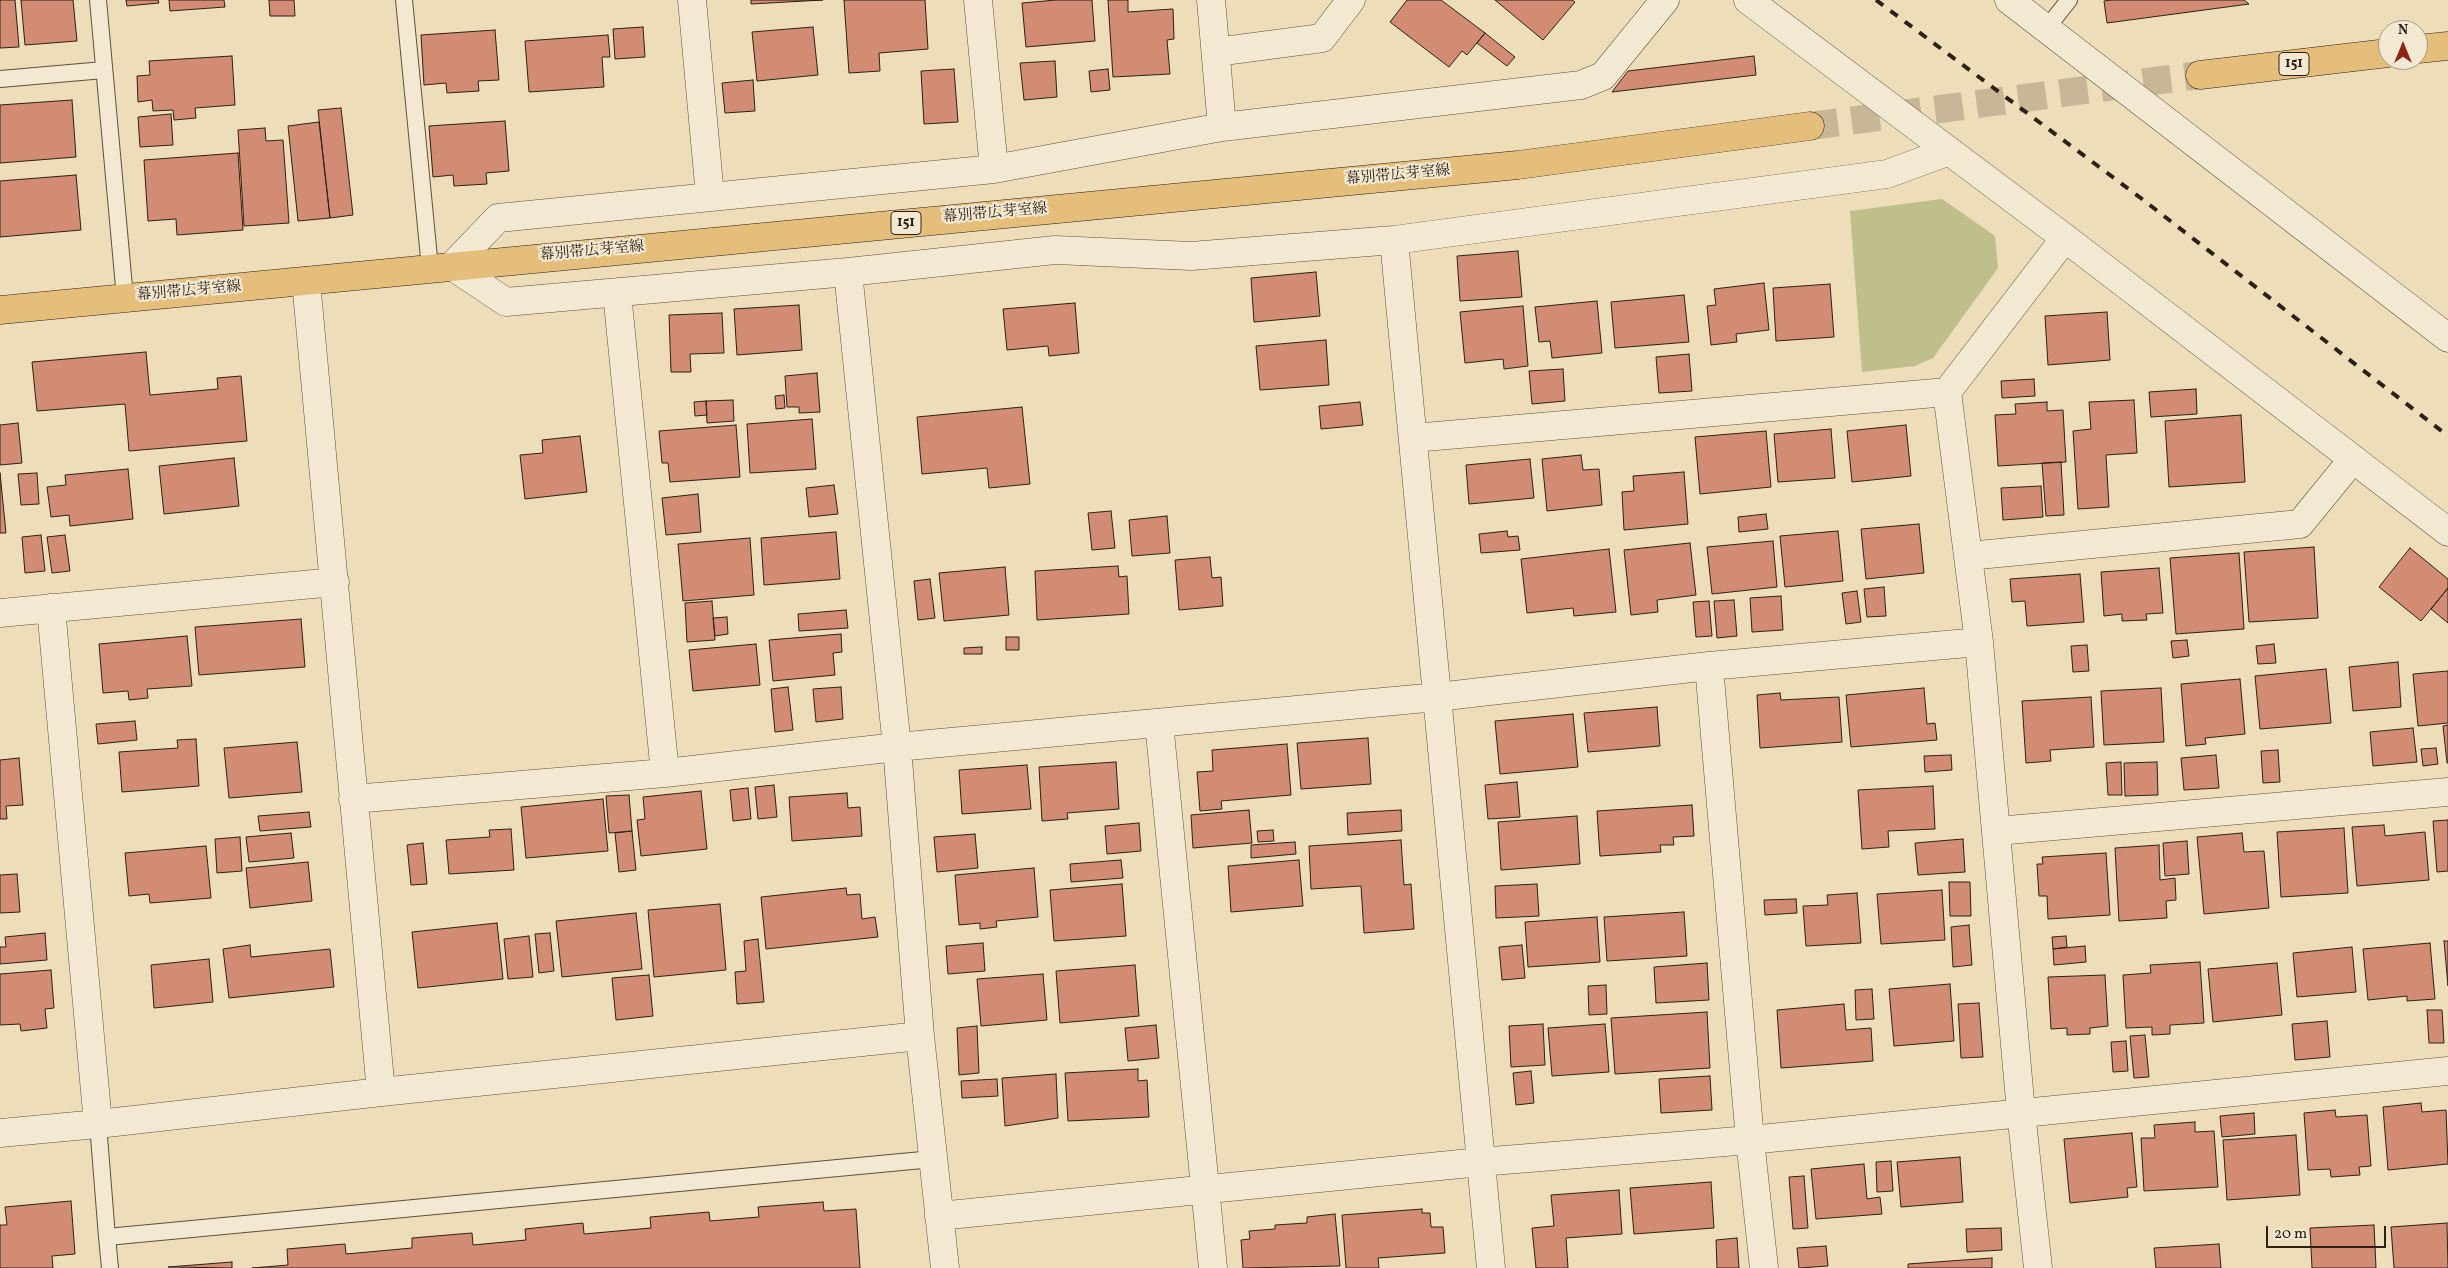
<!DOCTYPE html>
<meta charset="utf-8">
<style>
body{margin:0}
#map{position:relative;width:2448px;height:1268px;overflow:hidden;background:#edddb9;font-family:Vollkorn,serif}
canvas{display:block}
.north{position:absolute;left:2378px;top:20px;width:50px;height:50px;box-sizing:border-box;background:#f3e9d2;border:1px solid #a49987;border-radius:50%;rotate:0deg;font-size:14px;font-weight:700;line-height:20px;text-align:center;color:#2d2016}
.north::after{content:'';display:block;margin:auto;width:18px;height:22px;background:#8f2418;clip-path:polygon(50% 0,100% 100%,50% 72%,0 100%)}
.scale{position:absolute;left:2266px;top:1226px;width:120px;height:22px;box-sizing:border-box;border:2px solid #2d2016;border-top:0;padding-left:6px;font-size:15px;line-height:18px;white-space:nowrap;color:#2d2016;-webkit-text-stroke:4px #f3e9d2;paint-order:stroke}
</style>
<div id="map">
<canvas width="2448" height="1268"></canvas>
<div class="north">N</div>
<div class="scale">20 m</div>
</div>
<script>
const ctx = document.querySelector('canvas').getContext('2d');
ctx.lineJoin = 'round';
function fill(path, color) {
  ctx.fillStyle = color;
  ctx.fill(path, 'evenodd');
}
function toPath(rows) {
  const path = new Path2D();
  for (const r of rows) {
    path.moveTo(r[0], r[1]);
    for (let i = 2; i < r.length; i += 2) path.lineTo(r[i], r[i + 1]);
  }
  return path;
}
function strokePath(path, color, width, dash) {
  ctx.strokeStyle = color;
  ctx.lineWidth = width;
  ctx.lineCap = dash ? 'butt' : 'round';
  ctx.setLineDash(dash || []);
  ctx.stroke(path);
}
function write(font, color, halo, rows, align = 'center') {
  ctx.font = font + ' Vollkorn,"Noto Serif JP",serif';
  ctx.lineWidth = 4.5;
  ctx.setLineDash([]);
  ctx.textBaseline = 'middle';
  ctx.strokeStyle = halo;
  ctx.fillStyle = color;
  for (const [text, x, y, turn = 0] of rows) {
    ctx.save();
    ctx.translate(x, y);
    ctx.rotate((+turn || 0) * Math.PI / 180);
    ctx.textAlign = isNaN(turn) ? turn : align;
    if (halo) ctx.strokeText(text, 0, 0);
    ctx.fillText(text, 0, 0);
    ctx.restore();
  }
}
fill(toPath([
 [1942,199,1995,236,1998,268,1933,358,1915,366,1862,372,1850,211]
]), '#bebf8b');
const building = toPath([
 [0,0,15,0,19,47,0,48,0,0],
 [21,0,73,0,77,41,25,45,21,0],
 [126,0,158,0,159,3,127,6,126,0],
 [169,0,224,0,225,7,170,11,169,0],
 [269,0,294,0,295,16,270,16,269,0],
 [751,0,823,0,751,4,751,0],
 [844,0,925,0,928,49,879,53,880,71,849,73,844,0],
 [1056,0,1092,0,1095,41,1026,47,1022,3,1056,0],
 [1108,0,1128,0,1128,12,1173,9,1174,39,1167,40,1170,74,1113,77,1108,0],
 [1407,0,1441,0,1485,33,1467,55,1462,51,1449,67,1390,22,1407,0],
 [1495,0,1572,0,1575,2,1543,40,1495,0],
 [2111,0,2244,0,2249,4,2107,23,2104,1,2111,0],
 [643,27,645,57,615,59,613,29,643,27],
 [813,27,818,75,757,81,752,32,813,27],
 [495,30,499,80,478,81,479,91,447,93,446,83,424,85,421,35,495,30],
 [1485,33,1515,57,1507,66,1477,43,1485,33],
 [608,35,610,57,602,57,604,87,529,92,525,41,608,35],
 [232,56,235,105,195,108,196,118,174,120,173,110,153,111,152,100,138,102,137,76,150,75,149,61,232,56],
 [1754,56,1756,75,1612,92,1628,71,1754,56],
 [1055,61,1057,97,1024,100,1020,63,1055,61],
 [954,69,958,122,924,124,921,71,954,69],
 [1108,69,1110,90,1091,92,1089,71,1108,69],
 [753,80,755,111,725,113,722,83,753,80],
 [72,100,76,157,0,163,0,105,72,100],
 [341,108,353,215,330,218,318,110,341,108],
 [171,114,173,145,140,147,138,117,171,114],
 [505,121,509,171,486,173,487,184,454,186,453,175,433,177,429,126,505,121],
 [319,122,330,218,298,221,288,126,319,122],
 [265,128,266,141,283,140,289,223,244,226,238,130,265,128],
 [238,153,243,230,177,235,176,219,148,221,144,160,238,153],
 [76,175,81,230,0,237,0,181,76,175],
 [1518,251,1522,297,1460,301,1457,256,1518,251],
 [1316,272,1320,316,1254,322,1251,278,1316,272],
 [1764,283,1769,330,1736,334,1737,342,1711,345,1707,306,1716,305,1714,289,1764,283],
 [1830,284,1834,337,1776,341,1773,288,1830,284],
 [1684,295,1689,342,1615,348,1611,302,1684,295],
 [1597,301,1602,353,1552,358,1550,341,1539,342,1535,307,1597,301],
 [1075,303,1079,353,1049,356,1048,346,1007,350,1003,309,1075,303],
 [799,305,802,350,737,355,734,309,799,305],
 [1523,306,1528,366,1504,369,1503,359,1465,363,1460,312,1523,306],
 [2107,312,2110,360,2048,365,2045,316,2107,312],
 [722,313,724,353,690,354,691,372,671,372,669,315,722,313],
 [1326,340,1329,385,1260,390,1256,346,1326,340],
 [146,352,150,395,218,389,217,378,241,376,247,441,129,451,125,404,37,411,32,362,146,352],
 [1689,354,1692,391,1659,393,1656,357,1689,354],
 [1563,369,1565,401,1532,404,1529,371,1563,369],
 [817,373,820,412,799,413,799,407,787,407,785,376,817,373],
 [2034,379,2035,396,2002,398,2001,381,2034,379],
 [2196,389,2197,414,2151,417,2149,392,2196,389],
 [784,395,785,408,776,409,775,396,784,395],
 [733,400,734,421,707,423,706,401,733,400],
 [2134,400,2137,453,2106,455,2109,507,2078,509,2073,431,2091,429,2089,402,2134,400],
 [706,401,707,415,695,416,694,402,706,401],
 [1360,402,1363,425,1321,429,1319,406,1360,402],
 [2047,402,2047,411,2063,410,2066,462,1998,466,1995,415,2016,414,2015,404,2047,402],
 [1022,407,1030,484,989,488,987,468,922,474,917,417,1022,407],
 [2241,415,2245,482,2169,487,2165,421,2241,415],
 [812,419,816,469,750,473,747,424,812,419],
 [18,423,22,463,0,465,0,425,18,423],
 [736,425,740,477,670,482,668,463,662,463,659,431,736,425],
 [1906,425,1911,476,1852,482,1847,431,1906,425],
 [1831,429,1835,478,1778,482,1774,434,1831,429],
 [1766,431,1771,487,1700,494,1695,437,1766,431],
 [580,436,587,492,525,499,520,455,543,453,542,440,580,436],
 [1581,455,1583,470,1599,469,1602,505,1547,511,1542,459,1581,455],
 [234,458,239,506,164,514,159,466,234,458],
 [1530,459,1534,498,1469,504,1466,465,1530,459],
 [2061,462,2064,515,2046,516,2042,463,2061,462],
 [128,469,133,519,70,526,69,515,51,517,47,487,66,485,65,475,128,469],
 [1684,472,1688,524,1624,530,1622,492,1634,491,1633,476,1684,472],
 [0,473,6,533,0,533,0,473],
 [37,473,39,504,21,505,18,474,37,473],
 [834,485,838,514,809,517,806,488,834,485],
 [2041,486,2043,517,2003,520,2001,488,2041,486],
 [698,494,701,532,666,535,662,498,698,494],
 [1111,511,1115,548,1092,550,1088,513,1111,511],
 [1766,514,1768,529,1739,532,1738,517,1766,514],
 [1167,516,1170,553,1132,556,1129,520,1167,516],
 [1919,524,1924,573,1866,579,1861,529,1919,524],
 [1507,531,1508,537,1518,536,1520,550,1481,553,1479,534,1507,531],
 [1838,531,1843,581,1785,587,1780,536,1838,531],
 [836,532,840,579,764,585,761,538,836,532],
 [41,535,45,571,25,573,22,537,41,535],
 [65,535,70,571,52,573,47,537,65,535],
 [750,538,754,595,683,601,678,544,750,538],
 [1773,541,1777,587,1712,594,1707,547,1773,541],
 [1690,543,1696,595,1657,600,1658,612,1631,615,1624,550,1690,543],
 [2314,547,2318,618,2249,622,2244,552,2314,547],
 [2410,548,2448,579,2448,588,2421,621,2379,587,2410,548],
 [1609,549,1616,612,1574,616,1573,608,1527,613,1521,559,1609,549],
 [2239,553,2244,629,2176,634,2170,558,2239,553],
 [1210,557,1212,578,1221,577,1223,606,1179,610,1175,560,1210,557],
 [1118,566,1119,577,1127,576,1129,614,1037,620,1035,571,1118,566],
 [1005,567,1009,615,944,621,939,573,1005,567],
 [2159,568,2163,613,2146,614,2147,620,2122,621,2122,614,2104,616,2101,572,2159,568],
 [2080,574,2084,622,2027,626,2025,601,2012,602,2010,579,2080,574],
 [930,579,935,618,918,620,914,581,930,579],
 [1884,587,1886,616,1867,617,1864,589,1884,587],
 [2448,588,2448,623,2431,609,2448,588],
 [1857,591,1861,622,1846,624,1842,593,1857,591],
 [1781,596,1783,630,1752,632,1750,598,1781,596],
 [1734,600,1737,636,1717,638,1714,601,1734,600],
 [712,601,715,640,687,642,685,603,712,601],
 [1709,601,1712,636,1696,637,1693,602,1709,601],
 [846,610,848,628,799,631,798,614,846,610],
 [727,617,728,634,715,636,713,618,727,617],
 [301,619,305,667,199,675,195,627,301,619],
 [841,634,842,652,833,653,835,675,773,681,769,640,841,634],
 [187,636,192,686,147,689,148,698,129,700,128,691,103,693,99,644,187,636],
 [1006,637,1019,637,1019,650,1006,650,1006,637],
 [2187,640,2189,656,2173,658,2171,641,2187,640],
 [756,644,760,685,693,691,689,650,756,644],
 [2274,644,2276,663,2258,664,2256,646,2274,644],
 [2087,645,2089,671,2073,672,2071,646,2087,645],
 [982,647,982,654,964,654,964,648,982,647],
 [2398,662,2401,707,2353,711,2349,667,2398,662],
 [2326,669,2331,723,2260,729,2255,676,2326,669],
 [2448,671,2448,723,2418,726,2413,674,2448,671],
 [2240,679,2245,734,2205,738,2206,744,2186,746,2181,684,2240,679],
 [788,687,793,730,775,732,771,689,788,687],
 [841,687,843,719,816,722,813,689,841,687],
 [1924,688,1927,724,1935,723,1937,740,1851,747,1846,695,1924,688],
 [2161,688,2164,742,2104,745,2101,691,2161,688],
 [1780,693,1781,700,1839,697,1842,742,1760,748,1757,695,1780,693],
 [2091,697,2094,747,2050,750,2051,761,2026,763,2022,701,2091,697],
 [1657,707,1660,746,1588,752,1584,713,1657,707],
 [1573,714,1578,767,1500,774,1495,721,1573,714],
 [135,721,137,740,98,744,96,724,135,721],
 [2448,725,2448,763,2447,763,2443,726,2448,725],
 [2413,728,2417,762,2373,766,2370,732,2413,728],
 [1368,738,1371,784,1301,789,1297,743,1368,738],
 [196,739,199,786,122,792,119,752,178,748,177,740,196,739],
 [297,742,302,792,229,798,224,748,297,742],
 [1287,744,1291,795,1221,801,1222,809,1200,811,1197,772,1213,771,1212,750,1287,744],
 [2436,748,2438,764,2423,766,2421,749,2436,748],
 [2278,750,2280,782,2263,783,2261,751,2278,750],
 [1951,755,1952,770,1925,772,1924,756,1951,755],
 [2216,755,2219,788,2184,790,2181,758,2216,755],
 [19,758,23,805,6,806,7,819,0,819,0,760,19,758],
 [1116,762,1119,809,1067,813,1068,819,1042,821,1039,767,1116,762],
 [2121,762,2122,795,2108,795,2106,763,2121,762],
 [2157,762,2158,795,2125,796,2124,763,2157,762],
 [1027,765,1031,809,962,814,959,770,1027,765],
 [1517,782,1520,817,1488,819,1485,785,1517,782],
 [774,785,777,817,758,819,755,787,774,785],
 [1933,786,1935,829,1888,831,1889,847,1862,849,1858,790,1933,786],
 [748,788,751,819,733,821,730,790,748,788],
 [701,791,707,849,641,856,637,820,645,819,643,797,701,791],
 [847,793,848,808,860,807,862,836,792,841,789,797,847,793],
 [629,795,632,831,609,833,606,796,629,795],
 [603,799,608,851,526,858,521,807,603,799],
 [1692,805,1694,836,1673,837,1674,845,1660,845,1661,852,1600,856,1597,811,1692,805],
 [1249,810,1252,843,1193,848,1191,815,1249,810],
 [1401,810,1402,831,1348,835,1347,813,1401,810],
 [309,812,311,827,260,831,258,816,309,812],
 [1577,816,1580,864,1501,870,1498,822,1577,816],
 [2448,820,2448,871,2437,872,2433,821,2448,820],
 [1139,823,1141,851,1107,854,1105,826,1139,823],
 [2384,825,2385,836,2425,832,2429,880,2357,886,2352,827,2384,825],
 [2344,828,2348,893,2281,897,2277,832,2344,828],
 [511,829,514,870,449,874,446,840,490,837,489,830,511,829],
 [1273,830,1274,841,1258,842,1257,831,1273,830],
 [632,831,636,870,619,872,615,833,632,831],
 [291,833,294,858,249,862,246,837,291,833],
 [2242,833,2244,852,2264,851,2269,908,2204,914,2197,837,2242,833],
 [975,834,978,868,937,872,934,837,975,834],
 [240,837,242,871,217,873,215,839,240,837],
 [1963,839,1965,872,1918,875,1915,843,1963,839],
 [1401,840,1404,885,1411,884,1414,929,1364,933,1361,886,1311,889,1309,846,1401,840],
 [2187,841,2189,874,2165,876,2163,843,2187,841],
 [1295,842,1296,854,1251,858,1251,845,1295,842],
 [423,843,427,884,411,885,407,845,423,843],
 [2159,845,2160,880,2175,878,2176,900,2166,901,2167,918,2119,921,2115,848,2159,845],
 [206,846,211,898,150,903,149,894,129,896,125,853,206,846],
 [2106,853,2110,915,2048,919,2047,896,2039,896,2037,864,2043,864,2042,857,2106,853],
 [1121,860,1123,878,1071,882,1070,864,1121,860],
 [1299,860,1303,906,1231,912,1228,866,1299,860],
 [308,862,312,901,250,908,246,868,308,862],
 [1034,868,1038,917,996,921,997,927,980,929,980,923,959,925,955,875,1034,868],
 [17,874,20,912,0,913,0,875,17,874],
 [1949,882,1970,882,1971,916,1950,916,1949,882],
 [1122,884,1126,936,1054,941,1050,890,1122,884],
 [1537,884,1539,916,1496,918,1495,886,1537,884],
 [846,888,847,895,860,894,862,919,875,917,878,937,766,949,761,897,846,888],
 [1942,890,1945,940,1881,944,1877,894,1942,890],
 [1857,893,1861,943,1806,946,1803,906,1828,905,1827,895,1857,893],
 [1796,899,1797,913,1765,915,1764,900,1796,899],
 [720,904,726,970,654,977,648,910,720,904],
 [1684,912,1687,956,1607,961,1604,917,1684,912],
 [636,913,642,969,562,977,556,921,636,913],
 [1597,917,1600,962,1528,967,1525,922,1597,917],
 [497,923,503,979,418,988,412,932,497,923],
 [1969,925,1972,965,1953,967,1951,927,1969,925],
 [45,933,47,960,0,964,0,947,6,947,5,937,45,933],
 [550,933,554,971,539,973,535,934,550,933],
 [529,936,533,977,508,979,504,939,529,936],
 [2066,936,2067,947,2053,949,2052,937,2066,936],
 [758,939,764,1002,737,1004,735,972,746,971,744,941,758,939],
 [2444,941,2448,941,2448,986,2444,941],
 [983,943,985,971,948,974,946,946,983,943],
 [2430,943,2435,999,2407,1001,2407,996,2368,1000,2363,949,2430,943],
 [250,945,251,957,330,949,334,987,229,998,223,949,250,945],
 [1522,945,1525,978,1502,980,1499,947,1522,945],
 [2085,946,2086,962,2054,965,2053,949,2085,946],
 [2352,947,2356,992,2297,997,2293,953,2352,947],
 [209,959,213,1002,154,1008,151,965,209,959],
 [2200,962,2204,1023,2170,1025,2170,1034,2152,1035,2152,1027,2126,1028,2123,975,2151,973,2150,965,2200,962],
 [1707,963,1709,1000,1656,1003,1654,967,1707,963],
 [2277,963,2282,1015,2213,1022,2208,969,2277,963],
 [1135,965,1139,1016,1060,1023,1056,971,1135,965],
 [51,970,54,1008,45,1009,47,1028,21,1031,20,1024,0,1025,0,974,51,970],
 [1043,974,1047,1020,981,1026,977,979,1043,974],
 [649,975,653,1016,616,1020,612,978,649,975],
 [2105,975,2108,1026,2090,1028,2090,1034,2067,1035,2067,1028,2051,1029,2048,977,2105,975],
 [1950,984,1954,1041,1894,1046,1889,989,1950,984],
 [1606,985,1607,1014,1589,1015,1588,986,1606,985],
 [1872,989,1874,1019,1856,1020,1855,990,1872,989],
 [1979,1003,1983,1057,1961,1058,1958,1004,1979,1003],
 [1844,1004,1846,1030,1871,1028,1873,1061,1781,1068,1777,1010,1844,1004],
 [2427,1010,2442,1010,2444,1043,2429,1043,2427,1010],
 [1707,1012,1710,1068,1615,1074,1611,1018,1707,1012],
 [2327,1021,2330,1057,2295,1060,2292,1024,2327,1021],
 [1543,1024,1545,1065,1511,1067,1509,1026,1543,1024],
 [1605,1024,1609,1072,1552,1076,1548,1028,1605,1024],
 [1156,1025,1159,1058,1128,1061,1125,1028,1156,1025],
 [977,1026,979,1073,959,1075,957,1028,977,1026],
 [2145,1035,2149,1077,2134,1078,2130,1036,2145,1035],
 [2126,1041,2128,1071,2113,1072,2111,1042,2126,1041],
 [1138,1069,1138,1081,1147,1080,1149,1117,1068,1121,1065,1073,1138,1069],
 [1531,1071,1534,1103,1516,1105,1513,1073,1531,1071],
 [1056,1074,1058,1118,1005,1126,1002,1078,1056,1074],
 [1710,1076,1712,1110,1661,1113,1659,1079,1710,1076],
 [997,1079,998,1096,962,1098,961,1081,997,1079],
 [2421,1103,2422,1112,2446,1110,2448,1164,2388,1170,2383,1107,2421,1103],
 [2335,1110,2336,1117,2367,1115,2371,1166,2359,1167,2360,1175,2331,1177,2330,1169,2308,1170,2304,1113,2335,1110],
 [2254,1113,2255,1134,2222,1137,2220,1116,2254,1113],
 [2195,1122,2195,1132,2214,1131,2218,1187,2144,1191,2141,1138,2155,1138,2154,1125,2195,1122],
 [2132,1133,2137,1187,2127,1188,2128,1197,2070,1203,2064,1139,2132,1133],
 [2296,1135,2300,1195,2227,1200,2223,1140,2296,1135],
 [1960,1157,1963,1202,1901,1207,1897,1162,1960,1157],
 [1891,1161,1893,1191,1877,1192,1876,1162,1891,1161],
 [1864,1164,1867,1199,1880,1197,1882,1214,1816,1219,1811,1169,1864,1164],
 [1804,1176,1808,1228,1793,1229,1789,1177,1804,1176],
 [1711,1182,1714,1228,1634,1234,1630,1188,1711,1182],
 [1619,1190,1622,1234,1566,1238,1568,1268,1536,1268,1532,1228,1554,1226,1551,1195,1619,1190],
 [71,1201,75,1254,52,1256,53,1268,0,1268,0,1225,7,1225,5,1207,71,1201],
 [823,1202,824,1211,856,1209,860,1268,252,1268,288,1265,287,1249,345,1244,346,1254,412,1248,412,1238,472,1233,473,1245,526,1240,525,1229,583,1223,584,1234,651,1228,650,1217,709,1212,710,1221,759,1217,758,1207,823,1202],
 [1422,1209,1422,1213,1430,1213,1431,1227,1443,1227,1445,1253,1378,1258,1379,1268,1346,1268,1342,1215,1422,1209],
 [1335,1214,1340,1266,1243,1268,1241,1240,1250,1239,1249,1231,1275,1229,1275,1225,1307,1223,1307,1217,1335,1214],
 [2447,1223,2448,1268,2394,1268,2391,1227,2447,1223],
 [2374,1225,2376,1268,2312,1268,2310,1228,2374,1225],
 [2001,1228,2002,1250,1967,1252,1966,1229,2001,1228],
 [1737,1238,1739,1268,1717,1268,1716,1240,1737,1238],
 [2219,1244,2221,1268,2156,1268,2154,1248,2219,1244],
 [1826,1246,1828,1266,1799,1268,1797,1248,1826,1246],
 [1992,1258,1992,1268,1908,1268,1908,1264,1992,1258],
 [232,1262,232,1268,168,1267,232,1262]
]);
fill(building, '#d28c74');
strokePath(building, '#2d2016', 1);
strokePath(toPath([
 [1810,126,2200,75]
]), '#c7b798', 28, [28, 14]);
const service = toPath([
 [98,0,125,298],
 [404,0,430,268],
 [2046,29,2069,0],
 [0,79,104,70],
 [98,1124,107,1237,933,1159],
 [107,1237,110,1268]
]);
const minor = toPath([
 [692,0,710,196],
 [978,0,994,169],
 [1211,0,1222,127],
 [1665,0,1603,76,1581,85,1222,127,994,169,498,218,452,266,506,302,848,272,1055,250,1191,256,1394,240,1887,174,1947,152],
 [2009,0,2448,338],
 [1216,52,1322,38,1351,0],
 [1394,240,1491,1268],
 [848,272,897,747,920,1036,945,1268],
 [306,281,381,1092],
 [617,293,665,773],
 [1413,438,1947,392],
 [1968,556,2300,524,2353,459],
 [51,608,98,1124],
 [0,613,335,582],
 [1709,666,1750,1140,1764,1268],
 [1159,723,1213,1268],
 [353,799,665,773,897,747,1437,697,1709,666,1979,642],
 [1997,831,2448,792],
 [0,1133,98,1124,381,1092,920,1036],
 [939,1216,1480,1162,1750,1140,2448,1071],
 [2038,1268,2021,1112,1979,642,1947,392,2065,238]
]);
const tertiary = toPath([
 [1748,0,2065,238,2448,532]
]);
const primary = toPath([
 [2418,49,2448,46],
 [2200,75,2388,53],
 [0,310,1518,165,1810,126]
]);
strokePath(service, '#5d4f3f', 18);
strokePath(minor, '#5d4f3f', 29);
strokePath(tertiary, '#5d4f3f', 29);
strokePath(primary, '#2d2016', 29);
strokePath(service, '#f3e9d2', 16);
strokePath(minor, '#f3e9d2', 28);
strokePath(tertiary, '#f3e9d2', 28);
strokePath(primary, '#e6be7c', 28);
strokePath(toPath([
 [1876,0,2142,199,2448,436]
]), '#2d2016', 4, [9, 9]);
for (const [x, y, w] of [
 [2294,64,30],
 [906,223,30]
]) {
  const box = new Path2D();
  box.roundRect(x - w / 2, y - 11.5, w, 23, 4);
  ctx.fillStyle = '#f3e9d2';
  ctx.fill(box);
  strokePath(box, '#2d2016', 1);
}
write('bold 14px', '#2d2016', null, [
 ["151",2294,64],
 ["151",906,223]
]);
write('15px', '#2d2016', '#f3e9d2', [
 ["幕別帯広芽室線",1398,176,-5],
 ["幕別帯広芽室線",995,214,-5],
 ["幕別帯広芽室線",592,252,-5],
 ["幕別帯広芽室線",189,292,-5]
]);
</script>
